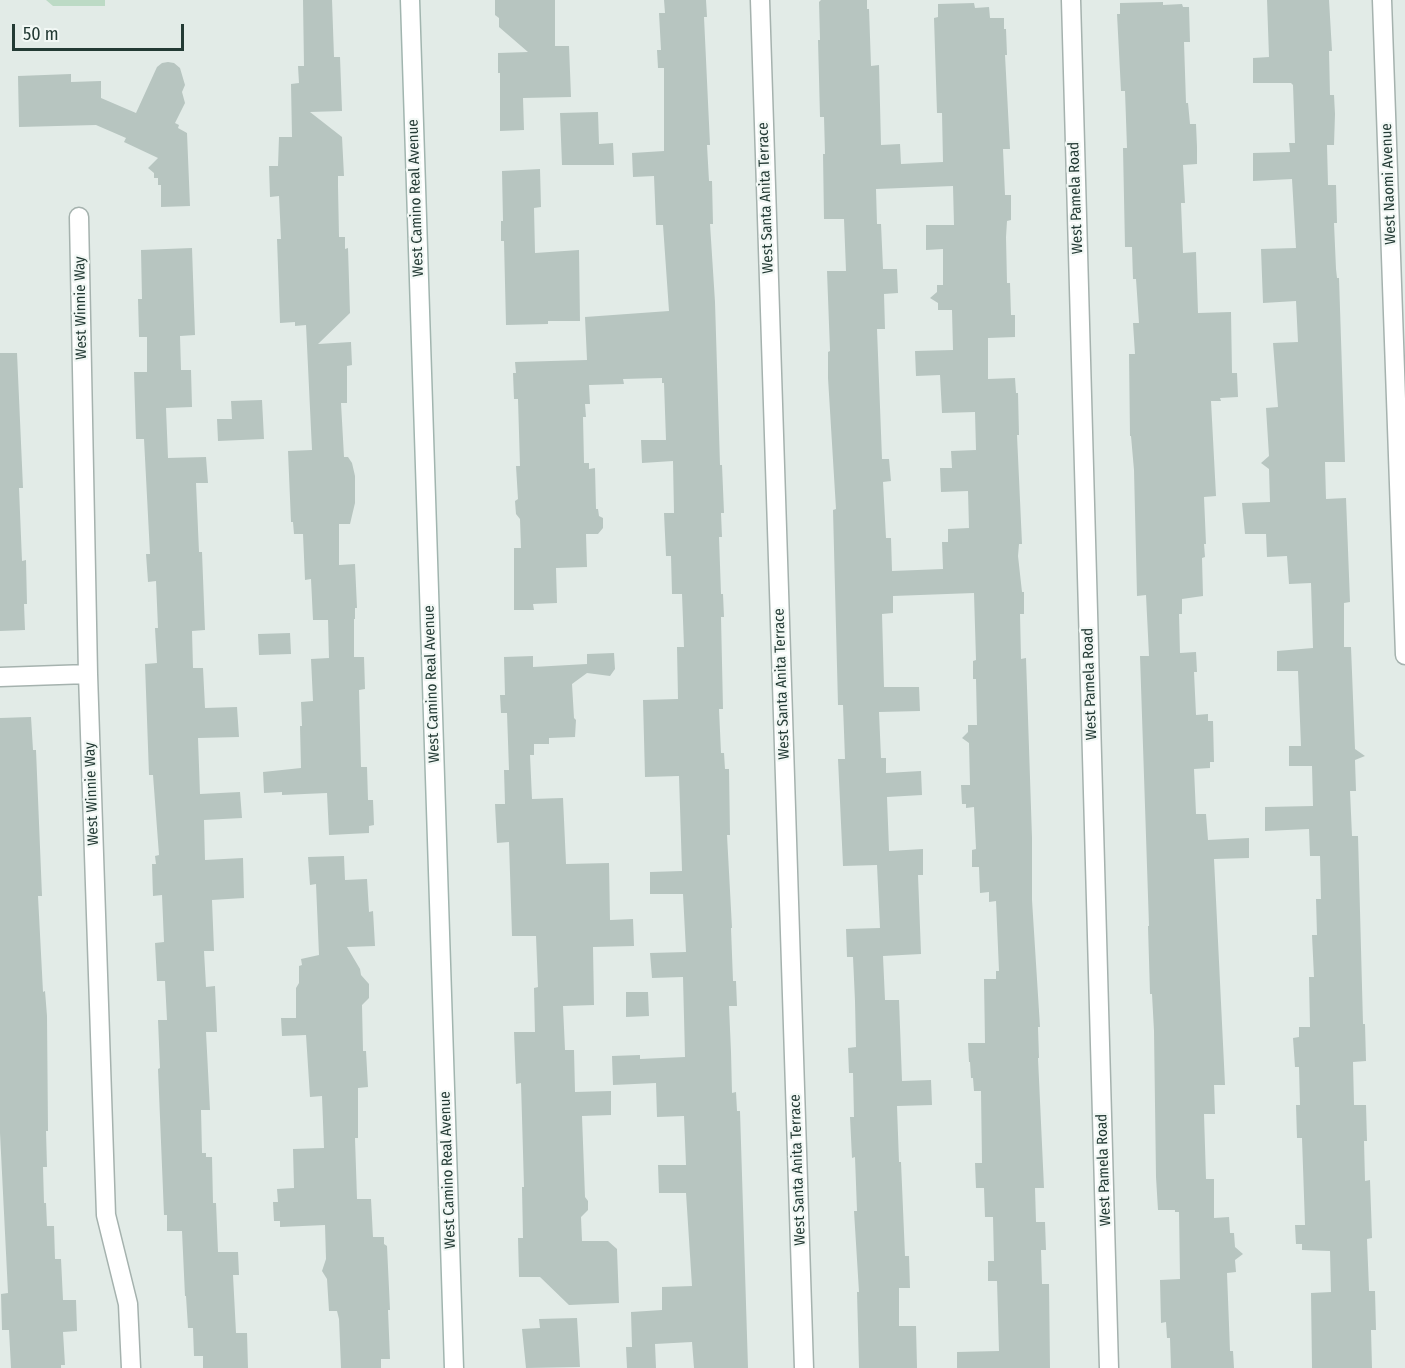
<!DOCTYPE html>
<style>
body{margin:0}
#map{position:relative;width:1405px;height:1368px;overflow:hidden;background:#e2ebe7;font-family:"Fira Sans Condensed",sans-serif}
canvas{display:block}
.scale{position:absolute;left:12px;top:24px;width:172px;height:27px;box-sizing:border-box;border:3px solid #233a34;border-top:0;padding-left:8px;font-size:18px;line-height:21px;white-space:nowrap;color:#233a34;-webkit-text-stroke:4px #f2f8f5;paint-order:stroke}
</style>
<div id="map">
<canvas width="1405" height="1368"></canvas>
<div class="scale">50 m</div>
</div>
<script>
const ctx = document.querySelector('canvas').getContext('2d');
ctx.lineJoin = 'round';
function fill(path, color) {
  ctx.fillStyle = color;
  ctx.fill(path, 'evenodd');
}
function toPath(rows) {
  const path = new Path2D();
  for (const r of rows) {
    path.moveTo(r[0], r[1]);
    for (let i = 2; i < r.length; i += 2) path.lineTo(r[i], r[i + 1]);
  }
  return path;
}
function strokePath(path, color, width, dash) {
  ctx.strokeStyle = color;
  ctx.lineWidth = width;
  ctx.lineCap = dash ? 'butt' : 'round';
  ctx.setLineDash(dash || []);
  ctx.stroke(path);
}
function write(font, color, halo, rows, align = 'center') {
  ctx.font = font + ' "Fira Sans Condensed",sans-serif';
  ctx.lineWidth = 4.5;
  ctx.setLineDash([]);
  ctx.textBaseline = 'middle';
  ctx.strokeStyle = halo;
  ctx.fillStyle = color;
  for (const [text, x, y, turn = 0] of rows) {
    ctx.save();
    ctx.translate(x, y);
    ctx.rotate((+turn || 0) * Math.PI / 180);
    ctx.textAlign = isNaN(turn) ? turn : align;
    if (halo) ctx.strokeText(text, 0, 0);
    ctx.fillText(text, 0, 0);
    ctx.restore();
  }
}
fill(toPath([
 [46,0,105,0,105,6,53,6]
]), '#bcdac5');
fill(toPath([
 [303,0,332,0,334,57,340,57,342,111,310,112,342,137,344,176,338,176,338,186,339,237,345,237,345,249,348,248,350,313,318,344,351,342,352,365,347,366,347,403,341,403,344,457,348,457,352,463,355,476,355,503,350,524,339,524,339,565,355,564,357,608,355,608,355,619,354,619,354,657,364,657,365,689,359,690,361,767,367,767,368,800,373,800,374,825,369,826,369,833,329,835,327,793,282,795,282,792,264,793,263,772,301,768,300,726,302,726,301,702,313,701,311,659,329,658,328,620,313,620,311,579,305,580,303,534,294,534,293,522,291,522,288,451,312,450,306,325,295,326,295,322,280,323,277,239,281,239,279,196,270,197,269,166,278,166,279,137,292,137,291,84,299,83,298,66,304,66],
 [495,0,555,0,555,46,569,46,571,97,523,98,524,130,500,131,500,73,498,73,498,53,528,52,499,27,499,18,495,15],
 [664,0,706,0,707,17,704,17,710,145,707,145,709,181,712,181,713,224,710,224,715,302,720,465,722,465,724,513,721,513,722,537,719,537,721,594,723,594,724,617,721,617,723,709,719,709,721,753,724,753,725,769,729,769,730,835,727,835,732,928,731,928,733,981,736,981,737,1006,729,1006,731,1052,732,1093,736,1092,737,1111,740,1111,748,1368,694,1368,692,1342,655,1344,656,1368,627,1368,626,1347,632,1347,631,1312,662,1310,662,1287,692,1286,686,1193,659,1193,658,1165,686,1165,684,1116,657,1117,656,1083,613,1085,612,1056,640,1055,640,1059,685,1057,683,977,652,978,650,953,686,952,683,894,650,894,650,872,682,871,679,776,645,777,643,700,678,699,677,647,684,647,682,594,672,594,671,556,666,556,664,513,674,513,673,461,642,463,641,440,666,440,664,383,662,383,662,378,623,379,624,384,589,385,590,404,585,404,586,417,583,417,584,463,589,463,589,469,595,468,596,509,598,509,599,516,603,518,603,528,598,534,586,534,587,567,556,568,557,603,533,604,534,610,514,610,514,548,521,548,520,519,516,514,515,501,518,499,516,466,520,466,518,399,514,399,513,373,516,373,515,362,587,360,585,317,669,311,663,225,656,225,654,176,633,177,632,153,664,151,664,68,658,68,657,50,661,50,659,13,665,13],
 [821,0,867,0,867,9,869,9,871,66,879,65,881,145,900,144,901,164,943,162,942,113,937,113,934,18,938,17,938,4,974,3,975,8,989,7,990,18,1004,18,1004,29,1006,29,1007,55,1005,55,1010,149,1003,149,1005,195,1011,195,1011,220,1007,221,1006,237,1007,283,1010,283,1011,315,1015,315,1015,337,988,338,988,379,1015,378,1016,393,1018,393,1019,435,1017,435,1022,544,1019,544,1018,556,1022,592,1024,592,1024,614,1020,614,1021,659,1026,658,1032,838,1032,900,1040,1027,1038,1027,1039,1058,1038,1058,1044,1188,1035,1188,1036,1222,1045,1222,1046,1250,1041,1250,1042,1284,1049,1284,1050,1368,957,1368,957,1352,999,1351,997,1281,988,1281,988,1261,994,1261,993,1217,985,1217,984,1188,976,1188,975,1163,982,1163,981,1091,974,1091,973,1078,971,1078,970,1062,969,1062,968,1043,985,1043,984,979,996,979,996,971,999,971,996,901,989,902,989,892,980,893,979,867,972,867,972,850,976,849,974,807,966,808,966,804,962,804,961,785,970,785,969,743,962,738,968,732,968,725,977,725,976,679,973,679,973,661,976,660,974,593,893,596,893,613,882,614,884,687,919,687,920,711,879,712,881,758,886,758,886,773,921,771,922,795,887,797,889,851,923,849,923,875,918,875,921,954,883,956,885,1000,899,1000,902,1081,931,1080,932,1105,897,1106,899,1162,901,1162,905,1256,909,1256,910,1288,899,1288,899,1326,916,1326,917,1368,859,1368,857,1292,859,1292,854,1211,857,1211,855,1157,852,1158,850,1117,854,1117,853,1073,849,1073,848,1048,856,1047,855,1001,853,957,847,957,846,929,880,928,877,865,843,866,838,759,845,759,843,705,838,705,833,510,836,509,828,378,828,352,830,351,827,271,846,271,844,219,824,219,823,154,825,154,824,117,820,117,818,40,820,40,819,2],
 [953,186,954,225,926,225,926,250,943,249,943,285,937,285,937,292,930,298,938,303,938,310,952,310,953,350,915,351,916,376,940,375,942,413,975,412,976,450,951,451,952,468,940,468,941,492,968,491,969,528,948,529,948,542,942,542,943,569,892,571,891,538,886,538,883,482,891,481,889,459,882,459,877,329,885,329,884,294,898,293,897,269,883,269,881,224,877,224,876,189],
 [1267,0,1329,0,1332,51,1329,51,1330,95,1334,95,1335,114,1334,145,1327,145,1328,185,1336,185,1337,223,1334,223,1336,269,1337,278,1339,278,1345,462,1325,462,1326,499,1346,498,1350,602,1344,603,1344,647,1351,647,1355,749,1365,756,1355,760,1356,791,1350,791,1352,836,1358,836,1363,1024,1365,1024,1366,1061,1353,1062,1354,1105,1366,1105,1367,1141,1364,1141,1365,1181,1370,1180,1372,1238,1367,1239,1369,1291,1375,1291,1376,1330,1371,1330,1372,1368,1312,1368,1311,1293,1331,1292,1330,1251,1302,1250,1302,1244,1296,1244,1295,1225,1305,1225,1302,1138,1297,1138,1296,1105,1300,1105,1299,1067,1295,1067,1293,1038,1299,1037,1299,1027,1310,1027,1309,977,1314,977,1312,935,1317,935,1316,899,1321,899,1320,856,1310,856,1309,829,1265,831,1265,807,1313,806,1312,766,1289,766,1289,746,1301,746,1298,671,1277,671,1277,651,1313,648,1311,583,1289,584,1287,556,1267,557,1266,534,1245,534,1242,503,1270,502,1269,469,1261,463,1269,456,1266,408,1278,407,1273,343,1298,342,1296,301,1263,303,1261,249,1296,248,1292,179,1253,181,1253,153,1290,152,1289,143,1295,143,1293,85,1291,83,1253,83,1253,58,1269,57],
 [1163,2,1163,5,1182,4,1183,7,1189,7,1190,42,1184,42,1186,103,1188,103,1190,124,1196,124,1197,147,1197,164,1183,165,1185,203,1181,203,1183,253,1196,252,1198,313,1231,312,1232,373,1237,373,1238,397,1220,398,1221,401,1211,401,1216,496,1204,497,1206,544,1204,544,1205,557,1202,558,1203,596,1182,599,1182,614,1179,614,1180,653,1196,652,1197,672,1194,672,1196,715,1208,714,1208,721,1213,721,1214,762,1210,762,1210,768,1194,769,1196,814,1206,814,1208,840,1249,838,1249,858,1214,859,1225,1085,1214,1085,1215,1114,1204,1114,1206,1179,1214,1179,1214,1218,1229,1217,1230,1233,1234,1233,1235,1247,1243,1254,1235,1260,1236,1272,1227,1273,1230,1351,1233,1351,1234,1368,1171,1368,1170,1338,1167,1338,1166,1322,1161,1323,1160,1280,1180,1279,1179,1212,1175,1212,1175,1210,1158,1210,1156,1177,1154,1031,1152,994,1150,994,1148,926,1149,926,1140,656,1149,656,1146,595,1137,596,1134,470,1131,436,1130,436,1129,354,1135,354,1133,323,1139,323,1136,279,1133,279,1132,247,1125,247,1123,148,1127,148,1125,91,1121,91,1117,14,1120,14,1120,3],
 [168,62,174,63,180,68,185,85,182,92,185,103,175,123,179,125,178,128,187,133,190,206,161,207,161,185,158,185,158,178,154,178,154,173,148,168,158,158,124,142,126,138,96,125,19,127,18,76,71,74,71,82,101,81,101,98,136,113,157,67,162,63],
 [598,112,599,144,613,143,614,165,562,165,560,113],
 [540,169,541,207,534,208,535,253,579,250,580,321,548,321,548,324,506,325,504,241,501,241,501,221,503,221,502,171],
 [192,248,195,335,180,336,181,370,191,370,192,407,166,408,168,458,206,457,208,483,196,483,199,552,202,552,205,630,192,631,193,668,203,668,205,708,237,707,239,737,198,738,200,794,240,792,242,818,204,820,205,860,243,858,244,898,212,900,214,951,204,951,206,987,215,986,217,1032,206,1032,210,1110,201,1110,202,1153,206,1153,206,1157,212,1157,213,1203,216,1203,218,1252,238,1252,239,1275,233,1275,236,1333,247,1333,248,1368,203,1368,203,1356,194,1356,193,1328,188,1328,186,1296,185,1296,182,1231,167,1231,167,1215,164,1215,158,1069,160,1068,158,1020,167,1020,165,981,157,981,155,943,164,942,162,895,153,896,152,864,156,864,155,856,159,855,153,775,149,775,145,664,157,663,155,628,158,628,156,581,148,582,146,554,150,554,144,439,136,439,134,372,147,372,147,337,139,337,138,299,142,299,141,250],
 [0,353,17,353,23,488,19,488,22,561,26,560,27,604,24,604,25,630,0,631],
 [262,400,264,439,218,441,217,419,232,419,231,401],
 [290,633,291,654,259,655,258,634],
 [614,653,615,669,610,676,587,673,572,684,574,718,576,720,575,737,549,738,549,744,534,744,534,755,530,755,532,799,563,798,566,864,609,863,610,920,633,919,634,946,593,947,594,1005,563,1006,565,1050,574,1050,575,1092,611,1091,611,1115,582,1116,585,1197,588,1201,588,1210,581,1217,582,1241,608,1241,617,1249,619,1303,569,1305,540,1277,519,1277,518,1238,523,1238,522,1187,524,1187,521,1083,516,1084,514,1032,535,1032,534,988,538,987,536,936,512,936,509,842,497,843,495,804,505,804,504,770,509,770,507,713,501,713,500,695,505,695,504,657,533,656,533,667,587,664,587,654],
 [31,717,33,750,36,750,42,896,38,896,43,992,45,991,47,1016,48,1131,46,1131,47,1167,43,1167,44,1203,46,1203,47,1226,54,1226,55,1259,61,1259,63,1300,76,1300,77,1331,63,1332,65,1365,61,1365,61,1368,11,1368,9,1330,2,1330,1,1294,8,1293,0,1133,0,718],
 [344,856,345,880,367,879,369,912,373,911,375,946,347,947,360,969,361,975,369,984,369,998,362,1005,363,1051,366,1051,368,1087,358,1088,358,1138,355,1138,357,1199,371,1199,373,1237,384,1237,384,1244,387,1246,390,1310,388,1310,390,1359,381,1359,381,1368,341,1368,339,1319,337,1311,329,1311,327,1279,322,1271,326,1259,325,1225,280,1227,280,1221,274,1221,273,1202,278,1202,277,1189,294,1188,293,1149,324,1148,322,1096,310,1097,306,1035,282,1036,281,1018,296,1018,296,988,299,983,299,966,302,965,301,959,319,955,316,884,310,885,308,857],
 [626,992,648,992,649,1016,626,1017],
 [577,1318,580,1367,526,1368,522,1329,540,1328,539,1319]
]), '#b7c5c0');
const street = toPath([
 [760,0,804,1368],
 [1071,0,1109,1368],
 [1382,0,1405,655],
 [79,217,88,674,106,1215,128,1304,131,1368],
 [0,677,88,674]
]);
const secondary = toPath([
 [410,0,454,1368]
]);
strokePath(street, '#a5b2ae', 21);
strokePath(secondary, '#a1b5af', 21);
strokePath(street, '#fff', 18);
strokePath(secondary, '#fff', 18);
write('15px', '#233a34', '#f2f8f5', [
 ["West Naomi Avenue",1389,184,-92],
 ["West Camino Real Avenue",416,198,-92],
 ["West Santa Anita Terrace",766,198,-92],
 ["West Pamela Road",1076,198,-92],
 ["West Winnie Way",81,308,-91],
 ["West Camino Real Avenue",432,684,-92],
 ["West Santa Anita Terrace",782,684,-92],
 ["West Pamela Road",1090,684,-92],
 ["West Winnie Way",92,794,-92],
 ["West Camino Real Avenue",448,1170,-92],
 ["West Santa Anita Terrace",798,1170,-92],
 ["West Pamela Road",1104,1170,-92]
]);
</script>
